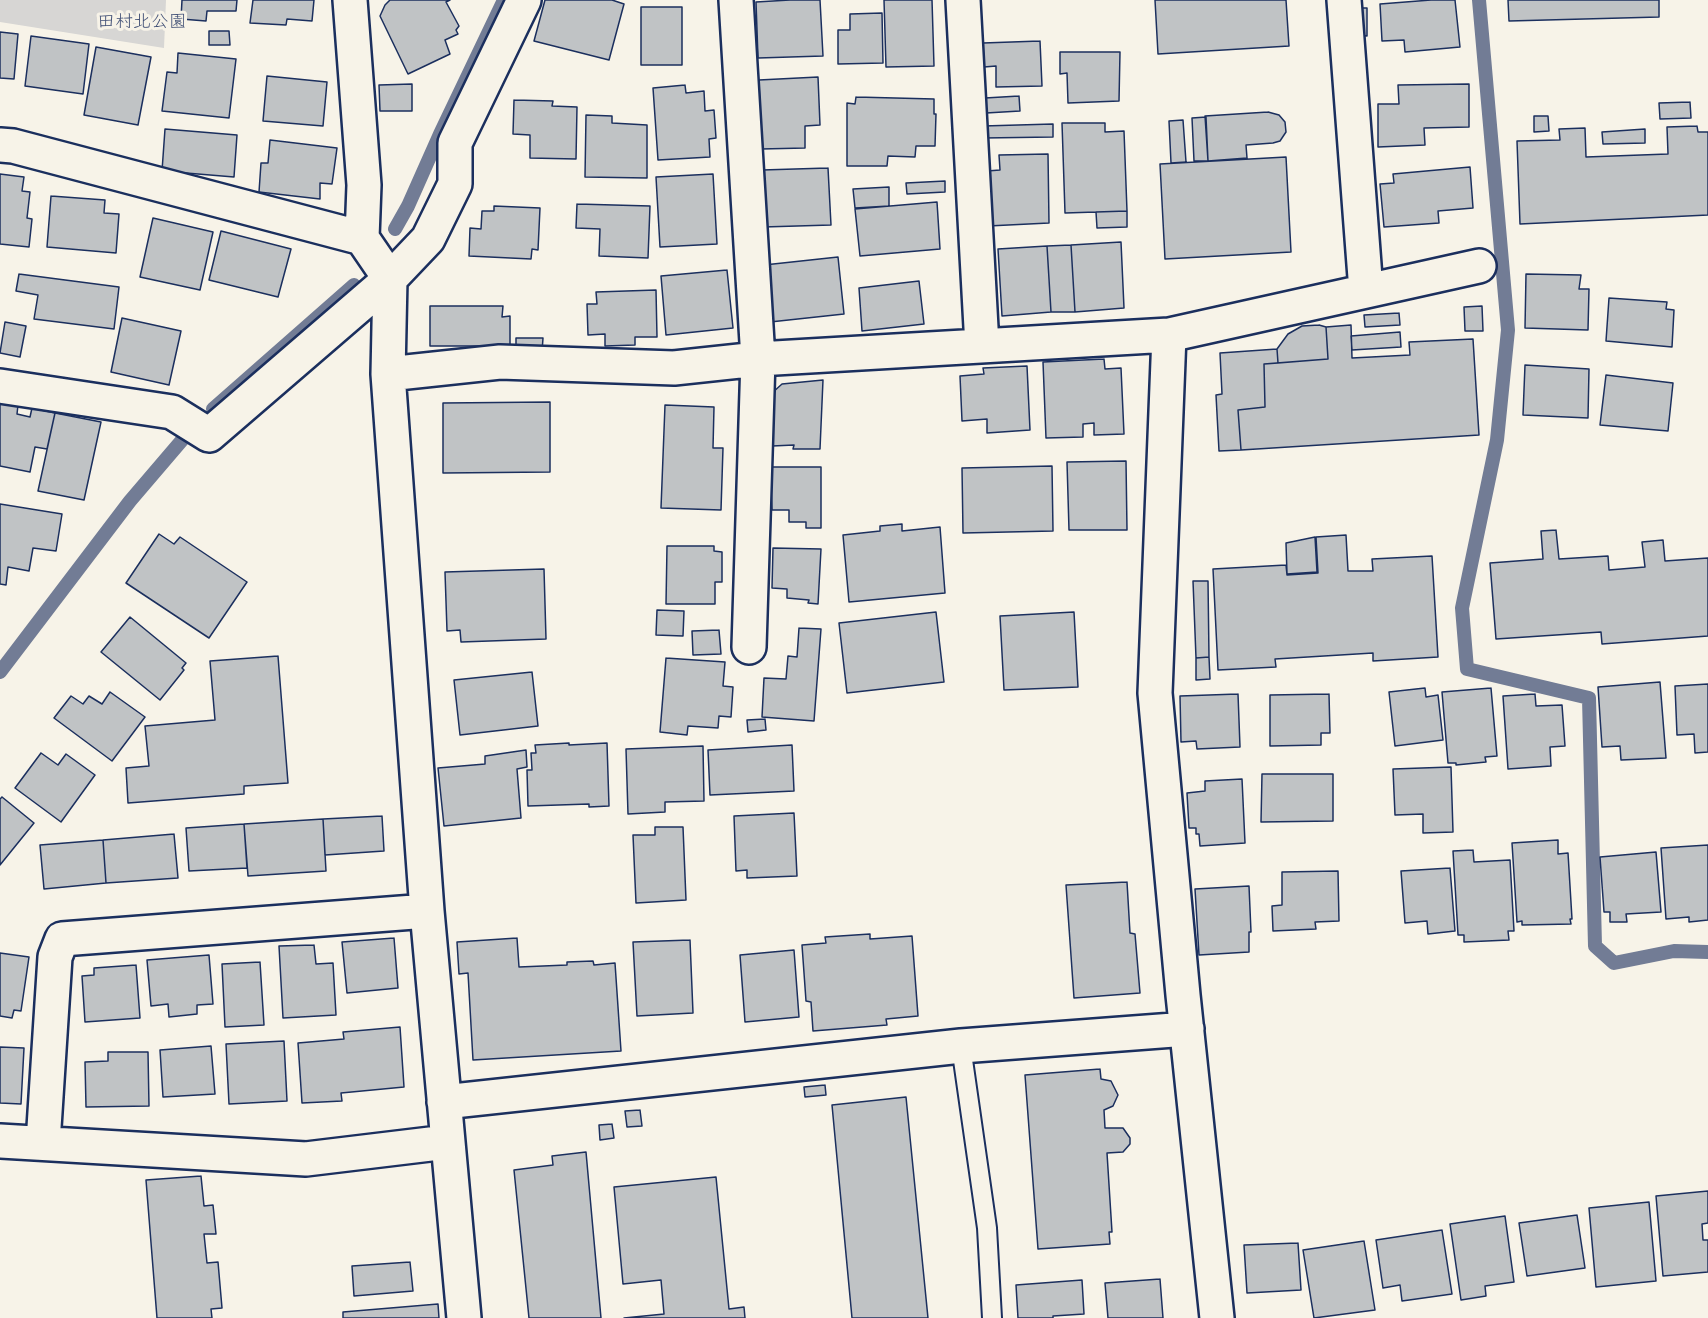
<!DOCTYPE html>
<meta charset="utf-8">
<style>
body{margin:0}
canvas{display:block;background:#f7f3e8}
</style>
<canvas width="1708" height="1318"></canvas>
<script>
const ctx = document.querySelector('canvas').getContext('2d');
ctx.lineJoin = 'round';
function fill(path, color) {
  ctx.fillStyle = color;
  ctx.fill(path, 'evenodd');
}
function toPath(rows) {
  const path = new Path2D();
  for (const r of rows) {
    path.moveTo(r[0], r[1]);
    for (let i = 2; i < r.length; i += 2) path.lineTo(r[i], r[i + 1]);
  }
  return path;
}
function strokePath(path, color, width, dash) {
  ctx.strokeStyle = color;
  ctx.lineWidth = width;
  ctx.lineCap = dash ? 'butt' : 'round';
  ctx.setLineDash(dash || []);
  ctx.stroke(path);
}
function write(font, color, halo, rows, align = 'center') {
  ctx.font = font + ' "Patrick Hand","Klee One",sans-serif';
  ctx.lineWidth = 6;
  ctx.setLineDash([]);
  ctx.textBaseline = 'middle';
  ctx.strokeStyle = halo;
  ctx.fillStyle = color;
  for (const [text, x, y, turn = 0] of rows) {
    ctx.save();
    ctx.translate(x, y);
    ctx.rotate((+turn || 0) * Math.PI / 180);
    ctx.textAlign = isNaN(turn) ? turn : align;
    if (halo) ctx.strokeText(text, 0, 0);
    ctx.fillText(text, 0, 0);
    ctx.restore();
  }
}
fill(toPath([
 [0,0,166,0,164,48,0,22]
]), '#d7d6d4');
strokePath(toPath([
 [1479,0,1508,330,1497,440,1462,608,1467,669,1589,698,1595,946,1614,963,1674,951,1708,952],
 [395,229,408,206,440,134,504,0],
 [213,409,354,285],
 [0,672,130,501,183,439]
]), '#727c95', 14);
const building = toPath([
 [182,0,237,0,236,11,207,11,206,21,181,19,182,0],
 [253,0,314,0,312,21,287,19,286,25,250,23,253,0],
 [390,0,450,0,446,2,459,26,456,30,458,34,445,40,450,54,408,74,380,16,385,5,390,0],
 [545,0,612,0,624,4,609,60,534,41,545,0],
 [790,0,820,0,823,56,758,58,756,2,790,0],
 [884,0,932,0,934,66,886,67,884,0],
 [1155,0,1286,0,1289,46,1158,54,1155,0],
 [1431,0,1455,0,1460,47,1405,52,1404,40,1382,41,1380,4,1431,0],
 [1508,0,1659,0,1659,17,1509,21,1508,0],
 [641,7,682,7,682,65,641,65,641,7],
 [1357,8,1367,8,1367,36,1357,35,1357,8],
 [882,13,883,63,838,64,838,30,850,30,850,14,882,13],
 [209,31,229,31,230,45,209,45,209,31],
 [0,32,18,34,14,79,0,78,0,32],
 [31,36,89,44,83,94,25,86,31,36],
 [1040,41,1042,86,996,87,996,66,984,67,983,43,1040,41],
 [96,47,151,57,138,125,84,115,96,47],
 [1060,52,1120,52,1119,101,1068,103,1067,73,1060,74,1060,52],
 [178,53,236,59,229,118,162,111,167,72,177,73,178,53],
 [267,76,327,82,323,126,263,121,267,76],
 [818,77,820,125,805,126,805,148,761,149,759,80,818,77],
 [412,84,412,111,380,111,379,85,412,84],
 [1469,84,1469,127,1424,128,1425,145,1378,147,1378,104,1399,104,1398,85,1469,84],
 [685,85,686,93,704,91,705,111,714,110,716,138,709,139,710,157,658,160,653,88,685,85],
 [1019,96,1020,111,986,113,985,98,1019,96],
 [856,97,934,99,934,114,936,114,935,146,916,146,915,157,888,156,887,166,847,166,847,103,855,104,856,97],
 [514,100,553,101,552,106,577,107,576,159,530,158,530,135,513,134,514,100],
 [1690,102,1691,118,1660,119,1659,103,1690,102],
 [1268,112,1279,115,1285,122,1286,132,1280,141,1273,143,1246,145,1247,158,1208,161,1205,116,1268,112],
 [586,115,612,116,612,123,647,125,647,178,585,177,586,115],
 [1534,116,1548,116,1549,131,1534,132,1534,116],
 [1206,117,1208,161,1194,161,1192,118,1206,117],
 [1183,120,1186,162,1171,163,1169,121,1183,120],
 [1062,123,1105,123,1105,132,1124,131,1127,211,1065,213,1062,123],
 [1053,124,1053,137,983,138,983,126,1053,124],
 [1697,126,1698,132,1708,132,1708,215,1520,224,1517,141,1560,140,1559,129,1585,128,1586,157,1668,154,1667,127,1697,126],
 [165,129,237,135,234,177,162,171,165,129],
 [1645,129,1645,143,1603,144,1602,132,1645,129],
 [270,140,337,148,332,184,320,183,320,199,259,192,261,163,268,163,270,140],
 [1048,154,1049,223,988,226,987,171,1000,170,999,155,1048,154],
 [1286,157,1291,252,1165,259,1160,164,1286,157],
 [1470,167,1473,208,1438,211,1439,223,1384,227,1380,184,1394,183,1393,174,1470,167],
 [828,168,831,225,763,227,762,170,828,168],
 [0,174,24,177,22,191,30,192,27,218,32,219,29,247,0,244,0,174],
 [713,174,717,244,660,247,656,177,713,174],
 [945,181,945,192,907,194,906,183,945,181],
 [889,187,889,206,855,208,853,189,889,187],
 [51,196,105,200,104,213,119,214,116,253,47,247,51,196],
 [937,202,940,249,860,256,855,209,937,202],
 [577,204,650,206,648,258,599,256,600,229,576,228,577,204],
 [494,206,540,208,538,250,532,249,531,259,469,256,470,228,481,229,482,211,494,211,494,206],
 [1127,211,1127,227,1097,228,1096,212,1127,211],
 [153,218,213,232,200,290,140,277,153,218],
 [221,231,291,249,278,297,209,280,221,231],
 [1121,242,1124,308,1075,312,1071,245,1121,242],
 [1071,245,1075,312,1051,312,1047,246,1071,245],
 [1047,246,1051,312,1002,316,998,249,1047,246],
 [838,257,844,314,770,322,764,265,838,257],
 [727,270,733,328,666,335,661,276,727,270],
 [19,274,119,287,114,329,34,319,38,295,16,291,19,274],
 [1526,274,1581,275,1579,289,1589,289,1588,330,1525,328,1526,274],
 [919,281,924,324,862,331,859,288,919,281],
 [656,290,657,337,635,337,635,345,605,346,605,334,588,335,587,304,597,304,596,292,656,290],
 [1609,298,1667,302,1666,309,1674,310,1672,347,1606,341,1609,298],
 [430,306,503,306,502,317,510,316,510,346,430,346,430,306],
 [1482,306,1483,331,1465,331,1464,307,1482,306],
 [1399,313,1400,325,1365,327,1364,315,1399,313],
 [122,318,181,331,169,385,111,372,122,318],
 [5,322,26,326,20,357,0,353,5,322],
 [1319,325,1326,327,1328,359,1278,363,1277,349,1288,334,1302,326,1319,325],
 [1351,325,1352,358,1410,355,1409,342,1473,339,1479,435,1241,450,1238,410,1265,407,1264,364,1328,359,1326,327,1351,325],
 [1400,332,1401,347,1352,350,1351,336,1400,332],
 [516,338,543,338,542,352,516,352,516,338],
 [1277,349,1278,363,1264,364,1265,407,1238,410,1241,450,1219,451,1216,395,1222,394,1220,353,1277,349],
 [1104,359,1105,369,1121,368,1124,434,1094,435,1094,423,1083,424,1083,437,1046,438,1043,362,1104,359],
 [1525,365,1589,369,1588,418,1523,415,1525,365],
 [1027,366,1030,430,987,433,987,419,962,421,960,376,984,374,983,368,1027,366],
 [1606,375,1673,383,1668,431,1600,425,1606,375],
 [823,380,820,449,793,449,794,445,772,446,772,393,782,384,823,380],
 [0,402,18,405,17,414,30,417,32,408,55,413,47,449,35,447,30,472,0,466,0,402],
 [550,402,550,472,443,473,443,403,550,402],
 [665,405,714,407,713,448,723,448,721,510,661,508,665,405],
 [55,413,101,422,84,500,38,491,55,413],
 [1126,461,1127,530,1069,530,1067,462,1126,461],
 [1052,466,1053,531,963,533,962,468,1052,466],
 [770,467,821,467,821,528,806,528,806,522,789,522,789,510,772,510,770,467],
 [0,504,62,514,56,551,33,548,29,571,8,567,6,585,0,584,0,504],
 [902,524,902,531,940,527,945,593,849,602,843,535,880,531,880,526,902,524],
 [1556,530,1559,559,1608,556,1609,570,1645,567,1642,542,1663,540,1665,561,1708,558,1708,636,1602,644,1601,632,1496,639,1490,563,1543,559,1541,531,1556,530],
 [159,534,174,544,180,537,247,582,209,638,126,583,159,534],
 [1346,535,1348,571,1373,571,1372,559,1432,556,1438,657,1373,661,1373,653,1275,659,1276,667,1218,670,1213,569,1286,565,1287,575,1318,573,1316,537,1346,535],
 [1315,537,1317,572,1287,574,1286,543,1315,537],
 [667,546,714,546,714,551,722,552,722,582,715,582,715,604,666,604,667,546],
 [773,548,821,549,818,604,808,603,809,600,787,598,787,589,772,588,773,548],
 [544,569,546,639,461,642,460,630,447,631,445,572,544,569],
 [1193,581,1208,581,1209,657,1196,658,1193,581],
 [657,610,684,611,683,636,656,635,657,610],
 [936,612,944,682,847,693,839,623,936,612],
 [1074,612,1078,687,1004,690,1000,616,1074,612],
 [130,617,186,663,182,668,184,670,160,700,101,652,130,617],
 [799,628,821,629,814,721,762,717,764,678,786,679,788,656,797,657,799,628],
 [719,630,721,654,693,655,692,631,719,630],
 [278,656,288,783,244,786,244,794,128,803,126,768,149,766,145,726,215,720,210,661,278,656],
 [1209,657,1210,679,1196,680,1196,658,1209,657],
 [666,658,725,662,723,686,733,687,731,717,719,716,718,728,688,726,687,735,660,732,666,658],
 [532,672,538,726,460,735,454,680,532,672],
 [1660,682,1666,758,1621,760,1620,746,1602,747,1598,687,1660,682],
 [1708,684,1708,752,1695,753,1694,734,1677,735,1675,686,1708,684],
 [1425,688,1426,697,1438,695,1443,740,1395,746,1389,692,1425,688],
 [1491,688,1497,756,1485,757,1486,762,1456,765,1456,763,1448,763,1442,692,1491,688],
 [110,692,145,717,112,761,54,718,71,696,83,704,89,696,102,704,110,692],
 [1238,694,1240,747,1197,749,1196,741,1181,742,1180,696,1238,694],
 [1329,694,1330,733,1321,733,1321,745,1270,746,1270,695,1329,694],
 [1535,694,1536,706,1562,705,1565,746,1550,747,1551,766,1508,769,1503,696,1535,694],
 [765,719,766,730,748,732,747,720,765,719],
 [569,743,569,745,607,743,609,806,589,807,589,804,528,806,527,770,532,770,531,753,536,753,535,745,569,743],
 [792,745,794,791,710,795,708,750,792,745],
 [703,746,704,801,665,802,665,812,628,814,626,749,703,746],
 [526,750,527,767,517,769,521,818,444,826,438,768,485,764,485,756,526,750],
 [41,753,58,765,66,754,95,775,61,822,15,788,41,753],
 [1451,767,1453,832,1423,833,1423,814,1395,815,1393,769,1451,767],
 [1262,774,1333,774,1333,821,1261,822,1262,774],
 [1242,779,1245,843,1200,846,1199,834,1196,834,1196,828,1189,828,1187,793,1205,791,1205,781,1242,779],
 [2,797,34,823,0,865,0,799,2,797],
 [794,813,797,876,747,878,747,870,736,871,734,816,794,813],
 [382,816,384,851,325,855,323,819,382,816],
 [323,819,326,871,248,876,244,824,323,819],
 [244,824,247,868,189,871,186,828,244,824],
 [655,827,683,827,686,900,636,903,633,835,655,835,655,827],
 [174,834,178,878,106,883,103,840,174,834],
 [103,840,106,883,44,889,40,845,103,840],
 [1558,840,1558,854,1568,853,1572,919,1570,919,1571,924,1522,925,1522,921,1517,922,1512,843,1558,840],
 [1708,845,1708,920,1689,922,1689,917,1666,919,1661,848,1708,845],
 [1473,850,1474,862,1510,860,1514,931,1508,931,1509,940,1464,942,1464,935,1458,935,1453,851,1473,850],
 [1656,852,1661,912,1626,914,1627,922,1610,922,1610,912,1604,912,1600,857,1656,852],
 [1450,868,1455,931,1428,934,1427,921,1405,923,1401,871,1450,868],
 [1338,871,1339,921,1315,922,1316,929,1273,931,1272,906,1282,905,1282,872,1338,871],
 [1127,882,1130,933,1135,934,1140,993,1074,998,1066,885,1127,882],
 [1249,886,1251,932,1249,932,1249,952,1199,955,1195,889,1249,886],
 [870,934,870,939,912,936,918,1016,886,1019,887,1025,813,1031,811,1002,806,1001,802,945,826,943,825,937,870,934],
 [394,938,398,988,347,993,342,942,394,938],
 [517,938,519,967,567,965,567,962,593,961,594,965,615,963,621,1051,473,1060,468,973,459,974,457,942,517,938],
 [690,940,693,1013,637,1016,633,942,690,940],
 [314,945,316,964,333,963,336,1015,283,1018,279,946,314,945],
 [794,950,799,1017,745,1022,740,955,794,950],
 [0,953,29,957,21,1011,14,1010,12,1018,0,1016,0,953],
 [209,955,213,1004,197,1005,197,1014,169,1017,168,1004,151,1006,147,960,209,955],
 [260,962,264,1025,225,1027,222,964,260,962],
 [136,965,140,1018,85,1022,82,976,94,975,94,968,136,965],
 [400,1027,404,1087,341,1093,342,1101,302,1103,298,1043,344,1039,343,1032,400,1027],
 [284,1041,287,1101,229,1104,226,1044,284,1041],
 [211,1046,215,1094,163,1097,160,1050,211,1046],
 [0,1047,24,1048,21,1104,0,1103,0,1047],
 [108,1052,148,1052,149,1106,86,1107,85,1062,108,1061,108,1052],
 [1100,1069,1101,1079,1111,1081,1118,1095,1113,1106,1104,1110,1105,1128,1123,1128,1130,1138,1130,1144,1123,1152,1107,1153,1112,1232,1109,1232,1110,1244,1038,1249,1025,1075,1100,1069],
 [825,1085,826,1095,805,1097,804,1087,825,1085],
 [906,1097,928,1318,852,1318,832,1105,906,1097],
 [640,1110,642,1126,627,1127,625,1111,640,1110],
 [612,1124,614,1138,600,1140,599,1125,612,1124],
 [586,1152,601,1318,529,1318,514,1170,553,1165,552,1156,586,1152],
 [201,1176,204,1206,213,1205,216,1234,204,1234,207,1263,218,1262,222,1308,211,1309,212,1318,157,1318,146,1180,201,1176],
 [716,1177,729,1309,744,1307,745,1318,624,1318,664,1314,661,1280,623,1284,614,1187,716,1177],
 [1708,1191,1708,1223,1702,1224,1703,1240,1708,1240,1708,1272,1663,1276,1656,1196,1708,1191],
 [1649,1202,1656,1281,1596,1287,1589,1208,1649,1202],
 [1577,1215,1585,1268,1527,1276,1519,1223,1577,1215],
 [1505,1216,1514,1282,1485,1286,1486,1296,1461,1300,1450,1224,1505,1216],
 [1442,1230,1452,1294,1402,1301,1400,1285,1383,1288,1376,1240,1442,1230],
 [1364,1241,1375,1310,1314,1318,1303,1250,1364,1241],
 [1298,1243,1301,1290,1247,1293,1244,1245,1298,1243],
 [410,1262,413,1291,354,1296,352,1266,410,1262],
 [1160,1279,1163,1318,1108,1318,1105,1283,1160,1279],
 [1082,1280,1084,1314,1053,1316,1053,1318,1018,1318,1016,1285,1082,1280],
 [438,1304,439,1318,343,1318,343,1312,438,1304]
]);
fill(building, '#c0c3c5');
strokePath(building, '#1b2f5e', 1.5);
const service = toPath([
 [961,1046,987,1228,992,1318]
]);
const minor = toPath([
 [350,0,364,185,362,238,390,279,388,374,427,911,464,1318],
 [736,0,758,359,749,647],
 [963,0,982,346],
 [1344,0,1366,291],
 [0,145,13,146,362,238],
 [1169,335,1155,693,1183,995,1217,1318],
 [388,374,500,362,674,368,758,359,1169,335,1479,266],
 [0,386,172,412,209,435,390,279,428,239,455,184,455,143,524,0],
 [444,1102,961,1046,1187,1029],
 [0,1141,306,1159,447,1142],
 [43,1143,55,957,62,939,427,911]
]);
strokePath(service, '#1b2f5e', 22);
strokePath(minor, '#1b2f5e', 38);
strokePath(service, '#f7f3e8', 18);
strokePath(minor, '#f7f3e8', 33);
write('18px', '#415076', '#f7f3e8', [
 ["田村北公園",142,22]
]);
</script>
